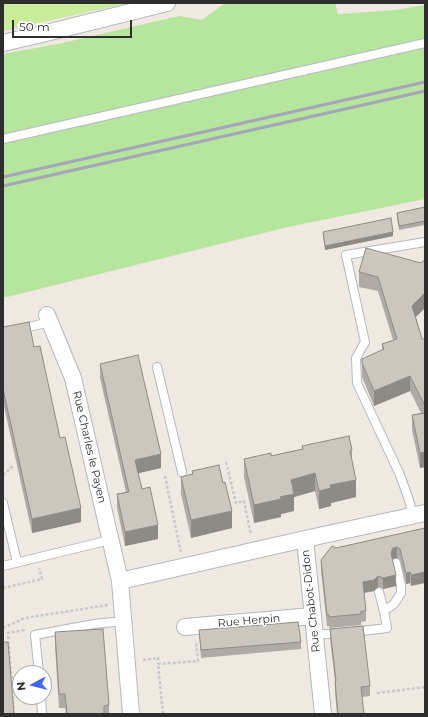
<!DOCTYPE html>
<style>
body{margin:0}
#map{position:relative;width:428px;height:717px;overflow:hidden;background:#efe9e1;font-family:Montserrat,sans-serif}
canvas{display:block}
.frame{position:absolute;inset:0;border:4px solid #2e2e2e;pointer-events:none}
.north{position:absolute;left:12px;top:665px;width:40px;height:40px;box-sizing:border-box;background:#fff;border:1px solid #ababab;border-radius:50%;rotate:263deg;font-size:11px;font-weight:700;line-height:16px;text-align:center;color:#2e2e2e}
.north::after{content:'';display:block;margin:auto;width:14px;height:18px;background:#4264fb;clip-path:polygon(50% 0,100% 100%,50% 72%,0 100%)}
.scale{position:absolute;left:12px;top:20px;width:120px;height:18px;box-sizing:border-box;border:2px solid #2e2e2e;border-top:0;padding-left:5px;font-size:12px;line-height:14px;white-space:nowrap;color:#2e2e2e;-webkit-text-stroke:3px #fff;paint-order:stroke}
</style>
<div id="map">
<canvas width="428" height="717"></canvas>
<div class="frame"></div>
<div class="north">N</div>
<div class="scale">50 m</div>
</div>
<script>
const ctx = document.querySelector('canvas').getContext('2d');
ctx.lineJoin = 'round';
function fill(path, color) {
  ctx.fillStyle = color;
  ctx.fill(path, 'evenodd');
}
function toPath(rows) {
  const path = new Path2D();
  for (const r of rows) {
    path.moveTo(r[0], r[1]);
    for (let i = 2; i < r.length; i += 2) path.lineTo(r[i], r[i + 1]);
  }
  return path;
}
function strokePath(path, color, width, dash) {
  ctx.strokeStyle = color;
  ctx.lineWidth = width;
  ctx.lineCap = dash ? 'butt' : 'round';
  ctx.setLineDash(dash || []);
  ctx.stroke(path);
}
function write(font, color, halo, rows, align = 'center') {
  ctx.font = font + ' Montserrat,sans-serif';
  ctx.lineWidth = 3;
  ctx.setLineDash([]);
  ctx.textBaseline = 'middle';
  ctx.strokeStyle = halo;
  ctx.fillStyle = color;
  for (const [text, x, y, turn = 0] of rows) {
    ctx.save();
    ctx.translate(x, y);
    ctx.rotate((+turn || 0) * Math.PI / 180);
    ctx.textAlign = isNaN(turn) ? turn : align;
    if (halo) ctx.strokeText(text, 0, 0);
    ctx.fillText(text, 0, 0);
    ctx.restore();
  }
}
fill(toPath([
 [225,3,335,3,338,14,396,10,425,5,425,199,288,227,3,298,3,54,58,44,179,16,202,20]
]), '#b6e59e');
fill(toPath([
 [3,3,128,3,3,31]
]), '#c9ec9a');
const lane = toPath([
 [3,139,425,43],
 [3,333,50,322],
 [157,367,182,472],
 [3,503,17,562],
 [413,516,409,500,400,475,357,383,356,358,365,342,346,255,425,242],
 [3,566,110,540],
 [379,592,384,611],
 [353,632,387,628,384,611,394,604,401,593,401,585,396,563],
 [315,635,340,633],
 [39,673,35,635,94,624,124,621],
 [41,697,42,714]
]);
const street = toPath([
 [3,43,42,34,167,3],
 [47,315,73,378,120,581,131,714],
 [120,581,305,539],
 [185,627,313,616],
 [323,714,305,539,425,513]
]);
strokePath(lane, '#b4b7c1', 10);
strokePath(street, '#b4b7c1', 18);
strokePath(toPath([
 [226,462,236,503,244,501,251,535],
 [3,475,14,465],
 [165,476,181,553],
 [3,588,42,579,39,568],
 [3,628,25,618,108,605],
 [143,660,158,658,158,664],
 [377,693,425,687],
 [14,714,8,633,25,630],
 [163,714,158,664,198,661,196,641]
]), '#c9c9c9', 2.5, [3, 2]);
strokePath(lane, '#fff', 8);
strokePath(street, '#fff', 16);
strokePath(toPath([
 [3,177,425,82],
 [3,186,425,91]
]), '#a3a6b8', 3);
fill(toPath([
 [425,207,425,225,399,230,397,217,397,213],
 [323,232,393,236,325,250,323,236],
 [366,248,416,317,422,339,425,339,425,467,420,468,412,430,412,415,421,413,410,391,374,406,362,377,362,359,382,350,382,344,393,340,378,291,359,287,359,272],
 [3,327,34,347,60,438,81,522,32,533,3,402],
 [100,364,161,468,138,473,142,489,158,539,125,546,117,508,117,494,126,492,100,378],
 [302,446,352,450,352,461,356,497,331,503,331,506,319,509,315,491,294,497,294,511,281,514,281,517,254,523,244,477,244,459,271,456,302,449],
 [192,471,232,528,191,538,181,494,181,477,192,474],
 [425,528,411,586,410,583,406,584,400,560,397,558,393,559,392,560,396,586,383,589,378,587,374,591,364,593,366,611,366,621,361,622,361,625,329,628,329,626,327,626,321,571,321,560,336,548],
 [330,629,370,686,370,696,362,697,364,714,337,714,335,692,335,681,330,639],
 [199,630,301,642,301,649,201,658],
 [55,632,109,705,109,714,66,714,65,708,59,708,55,646]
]), '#afaba4');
fill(toPath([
 [393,232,393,236,325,250,325,246],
 [425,293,425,308,412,321,412,306],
 [410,376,410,391,374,406,374,391],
 [425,452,425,467,420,468,420,453],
 [161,454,161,468,135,474,135,460],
 [315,473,315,491,294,497,294,511,281,514,281,517,254,523,254,505,280,497,291,480],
 [356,480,356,497,331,503,331,506,319,509,319,491,330,485],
 [81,508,81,522,32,533,32,519],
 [232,511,232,528,191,538,191,520],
 [158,525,158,539,125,546,125,532],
 [397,547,397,558,393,559,391,564,391,553,393,548],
 [410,572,410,583,406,584,406,573],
 [425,572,425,583,411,586,411,575],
 [396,575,396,586,383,589,383,578],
 [378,576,378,587,374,591,363,593,363,582]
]), '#8e8b86');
const building = toPath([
 [425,207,425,221,399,226,397,213,425,207],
 [391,218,393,232,325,246,323,232,391,218],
 [366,248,421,263,425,259,425,293,412,306,422,339,425,339,425,406,410,376,374,391,362,363,362,359,384,349,382,344,397,339,378,277,359,272,366,248],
 [29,322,34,347,40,346,60,438,65,437,81,508,32,519,3,389,3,327,29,322],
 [138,355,161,454,135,460,142,489,150,487,158,525,125,532,117,494,129,492,100,364,138,355],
 [425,413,425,452,420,453,412,415,425,413],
 [349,436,352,450,350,451,356,480,330,485,331,488,319,491,315,473,291,480,294,494,280,497,281,499,254,505,244,459,271,453,271,456,303,449,302,446,349,436],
 [219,465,223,483,225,482,232,511,191,520,181,477,193,474,192,471,219,465],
 [425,528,425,572,411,575,410,572,406,573,400,549,397,547,393,548,391,553,396,575,383,578,378,576,374,580,363,582,366,611,361,611,361,614,329,617,329,615,327,615,321,560,332,546,336,548,425,528],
 [298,622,301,642,201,650,199,630,298,622],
 [363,626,370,686,361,687,364,714,338,714,335,681,336,681,330,629,363,626],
 [103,629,109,705,104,706,104,714,67,714,65,694,59,694,55,632,103,629],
 [3,642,8,642,14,714,3,714,3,642]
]);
fill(building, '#cbc7bf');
strokePath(building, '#8e8b86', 1);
write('11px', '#2e2e2e', '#fff', [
 ["Rue Charles le Payen",89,447,77],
 ["Rue Chabot-Didon",311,601,-96],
 ["Rue Herpin",249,621,-5]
]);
</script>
